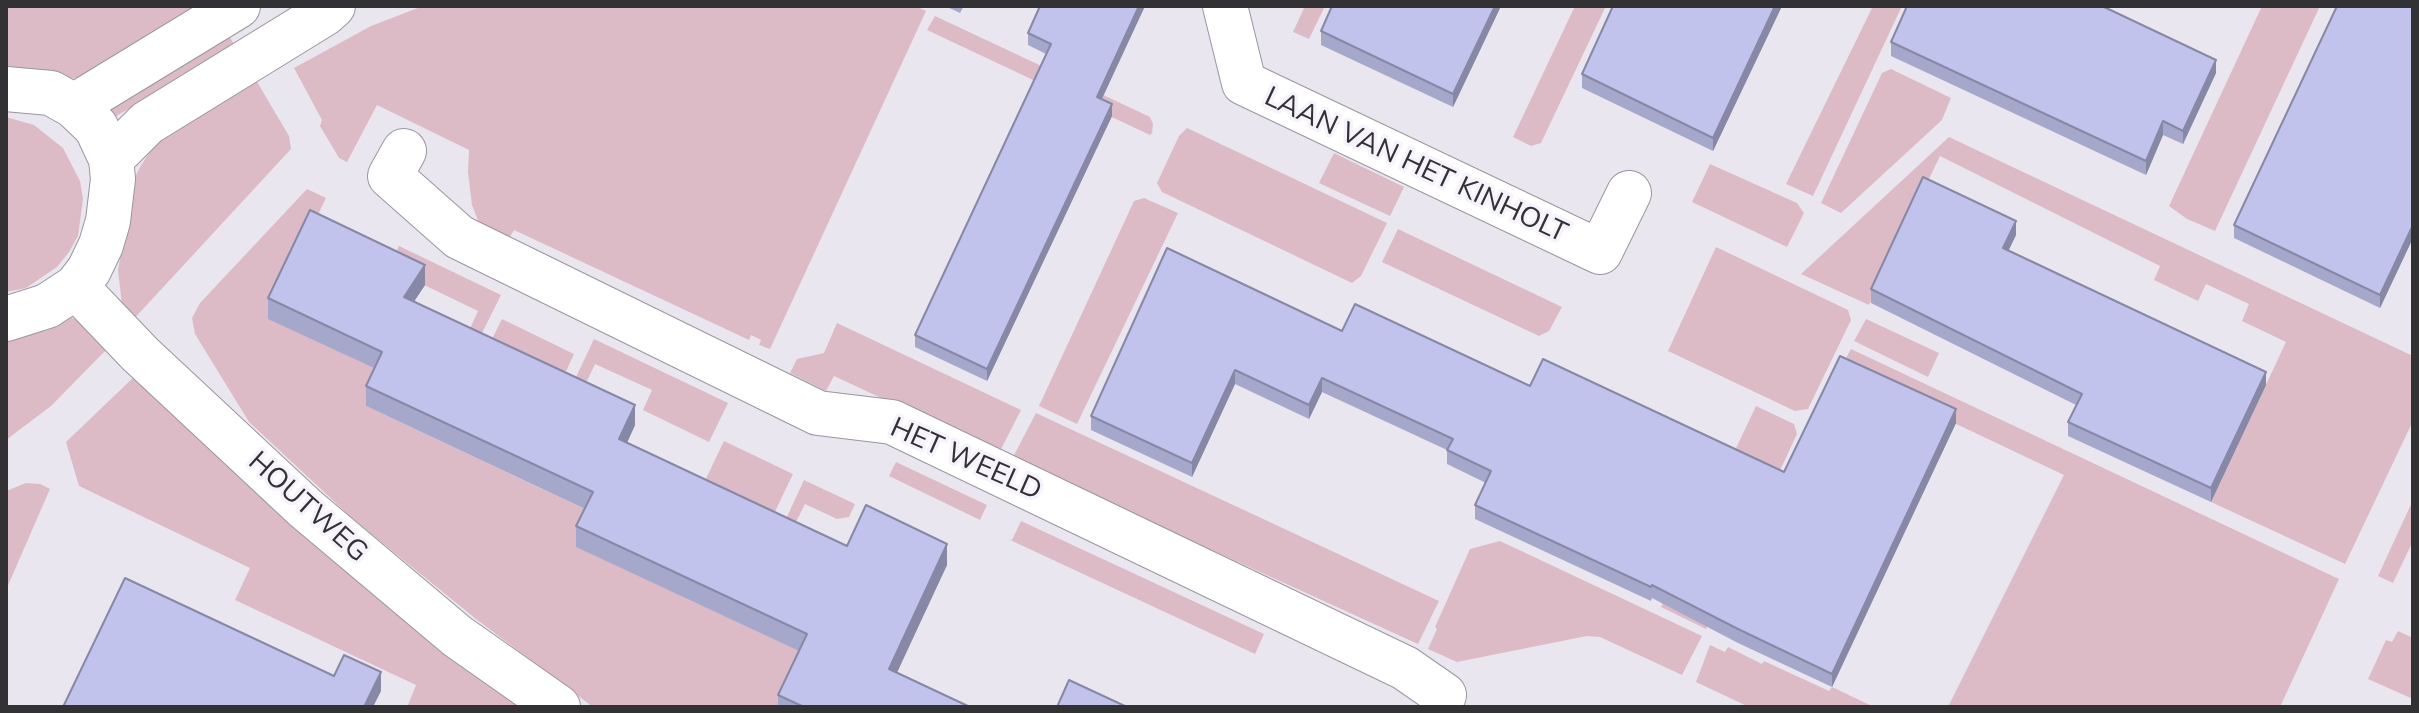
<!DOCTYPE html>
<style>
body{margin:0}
#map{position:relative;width:2419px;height:713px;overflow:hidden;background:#eae6ef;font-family:Mulish,sans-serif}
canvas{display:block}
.frame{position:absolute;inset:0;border:8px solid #323134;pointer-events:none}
</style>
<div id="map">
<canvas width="2419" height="713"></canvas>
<div class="frame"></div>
</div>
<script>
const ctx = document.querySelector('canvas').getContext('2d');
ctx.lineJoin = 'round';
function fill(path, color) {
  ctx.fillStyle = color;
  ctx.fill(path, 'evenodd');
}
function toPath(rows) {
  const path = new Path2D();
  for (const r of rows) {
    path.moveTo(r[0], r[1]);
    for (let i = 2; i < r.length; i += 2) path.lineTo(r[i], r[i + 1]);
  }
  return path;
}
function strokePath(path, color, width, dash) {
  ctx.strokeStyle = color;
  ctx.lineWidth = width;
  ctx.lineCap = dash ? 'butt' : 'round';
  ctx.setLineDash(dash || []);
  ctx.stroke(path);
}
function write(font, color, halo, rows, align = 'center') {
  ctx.font = font + ' Mulish,sans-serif';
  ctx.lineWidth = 7;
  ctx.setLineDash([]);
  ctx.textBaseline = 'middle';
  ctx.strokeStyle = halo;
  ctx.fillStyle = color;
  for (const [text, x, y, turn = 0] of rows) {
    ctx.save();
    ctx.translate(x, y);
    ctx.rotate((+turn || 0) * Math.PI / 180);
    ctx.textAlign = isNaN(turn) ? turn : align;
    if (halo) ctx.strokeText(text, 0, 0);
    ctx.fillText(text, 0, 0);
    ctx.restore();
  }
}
fill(toPath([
 [6,6,200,6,88,75,70,79,6,69],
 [423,6,916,6,926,11,770,349,759,345,761,340,751,335,749,340,514,230,508,240,479,223,472,205,468,172,469,150,377,105,347,162,339,158,320,126,322,120,294,68,371,26],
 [1305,6,1325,6,1309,39,1293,32],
 [1575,6,1606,6,1541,143,1531,146,1513,137],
 [1873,6,1902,6,1813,196,1786,184],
 [2262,6,2320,6,2215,231,2187,219,2169,206],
 [935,16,1150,117,1153,124,1152,133,1150,135,927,30],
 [225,29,235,46,113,118,105,102],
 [1891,69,1951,98,1942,120,1841,213,1821,203,1882,73],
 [253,75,289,136,291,149,131,322,122,305,118,270,134,179,140,167,159,138],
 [6,117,34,125,63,148,80,181,83,199,78,236,69,252,57,267,26,288,6,292],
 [1187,128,1387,223,1361,276,1352,283,1162,192,1157,183,1179,136],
 [1949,137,2413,356,2413,421,2345,564,2211,502,2286,342,2242,321,2249,304,2206,284,2198,301,2154,280,2160,266,1940,156,1869,305,1801,274],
 [1334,153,1404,187,1390,216,1319,183],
 [1710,164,1797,203,1804,213,1787,247,1692,202],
 [307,189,326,198,310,231,382,372,366,406,593,513,577,547,806,654,782,707,593,707,476,619,353,519,249,422,195,334,192,318,200,303],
 [1144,198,1178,213,1077,424,1039,406,1134,201],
 [1398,229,1562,307,1549,331,1539,336,1382,262],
 [399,246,501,295,474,349,463,344,478,311,389,268],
 [1716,247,1848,310,1851,320,1808,409,1795,411,1668,351],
 [71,317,79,322,107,349,51,406,6,440,6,340,48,330],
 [502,319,574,354,562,380,489,345],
 [1866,319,1939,353,1928,377,1854,341],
 [837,323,1021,410,999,453,834,376,826,391,790,373,797,359,824,353],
 [594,339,728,403,709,442,643,410,652,390,595,364,579,398,568,394],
 [1851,349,2339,579,2280,707,1948,707,2064,475,1840,369],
 [136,375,522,707,412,707,408,705,416,685,235,600,250,568,79,486,66,442],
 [1756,406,1794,424,1797,434,1706,629,1661,607],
 [1036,413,1439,601,1418,644,1012,459],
 [724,441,793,474,770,522,701,489],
 [896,462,987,505,980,520,889,476],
 [804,480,855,504,849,517,837,519,805,504,788,538,779,534],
 [26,483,40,484,50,489,6,590,6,491],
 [2413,500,2413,541,2393,583,2378,576],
 [1021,521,1264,634,1255,654,1008,539,1012,540],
 [1500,541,1702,636,1682,675,1600,637,1587,636,1457,662,1428,649,1437,629,1435,627,1470,549],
 [2398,631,2413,638,2413,699,2368,679,2386,640,2392,642],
 [1710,645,1725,652,1728,647,1762,664,1764,661,1829,691,1832,687,1874,707,1749,707,1696,682]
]), '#dcbbc6');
const minor = toPath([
 [1225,6,1244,83,1600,252,1629,193],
 [74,106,238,6],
 [404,151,390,176,459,237,818,413,892,422,1405,668,1444,695],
 [111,159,147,123,324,14,333,6]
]);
const tertiary = toPath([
 [6,89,51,93,74,106,96,127,111,159,113,179,108,221,101,245,89,270,76,287,47,306,6,319],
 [76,287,140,354,305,508,457,636,558,707]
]);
strokePath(minor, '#9a969f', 46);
strokePath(tertiary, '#9a969f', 46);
strokePath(minor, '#fff', 44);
strokePath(tertiary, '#fff', 44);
fill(toPath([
 [945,6,964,6,960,13],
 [1040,6,1145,6,1102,99,1112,116,987,381,915,347,915,335,1046,54,1028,45,1028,33],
 [1332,6,1501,6,1453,107,1321,45,1321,31],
 [1782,6,1713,151,1582,88,1582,74],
 [2413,6,2413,238,2380,308,2234,238,2234,225],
 [1891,42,2216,73,2183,144,2163,135,2146,175,1891,56],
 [2016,235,2008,251,2266,385,2211,502,2068,436,2068,422,2076,405,1871,303,1871,289],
 [425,285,414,301,635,425,627,443,847,546,947,565,896,673,970,707,778,707,778,695,799,651,576,547,576,526,585,509,366,406,366,386,374,368,268,319,268,298],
 [1342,331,1530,386,1784,472,1956,423,1832,687,1738,643,1652,598,1651,601,1475,519,1475,505,1486,483,1447,464,1447,450,1322,392,1309,419,1235,384,1192,477,1091,430,1091,416]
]), '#a6a8cb');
fill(toPath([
 [1139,6,1145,6,1097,109,1097,97],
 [1495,6,1501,6,1453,107,1453,94],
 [1775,6,1782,6,1713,151,1713,138],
 [2216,60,2216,73,2183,144,2183,131],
 [1112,104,1112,116,987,381,987,369],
 [2163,121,2163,135,2146,175,2146,161],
 [2016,221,2016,235,2003,262,2003,248],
 [2413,225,2413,238,2380,308,2380,295],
 [425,265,425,285,404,317,404,297],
 [1235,370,1235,384,1192,477,1192,463],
 [2266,372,2266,385,2211,502,2211,488],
 [1322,378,1322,392,1309,419,1309,405],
 [635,405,635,425,619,460,619,439],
 [1956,409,1956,423,1832,687,1832,674],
 [947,544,947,565,889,690,889,669],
 [381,672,381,691,373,707,364,707]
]), '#8788a5');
const building = toPath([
 [1040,6,1139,6,1097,97,1112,104,987,369,915,335,1051,44,1028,33,1040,6],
 [1332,6,1495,6,1453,94,1321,31,1332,6],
 [1613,6,1775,6,1713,138,1582,74,1613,6],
 [1907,6,2102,6,2216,60,2183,131,2163,121,2146,161,1891,42,1907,6],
 [2337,6,2413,6,2413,225,2380,295,2234,225,2337,6],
 [1923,177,2016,221,2003,248,2266,372,2211,488,2068,422,2082,394,1871,289,1923,177],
 [310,210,425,265,404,297,635,405,619,439,847,546,866,505,947,544,889,669,970,707,804,707,778,695,807,634,576,526,593,492,366,386,382,352,268,298,310,210],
 [1167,248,1342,331,1355,304,1530,386,1543,359,1784,472,1840,356,1956,409,1832,674,1738,629,1652,585,1651,587,1475,505,1491,471,1447,450,1453,439,1322,378,1309,405,1235,370,1192,463,1091,416,1167,248],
 [125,578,334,676,344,655,381,672,364,707,63,707,125,578],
 [1069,680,1127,707,1057,707,1069,680]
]);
fill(building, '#c1c3ec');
strokePath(building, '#8788a5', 2);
write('28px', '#323134', '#f7f3fc', [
 ["LAAN VAN HET KINHOLT",1416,165,25],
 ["HET WEELD",966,459,24],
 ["HOUTWEG",308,507,42]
]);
</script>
